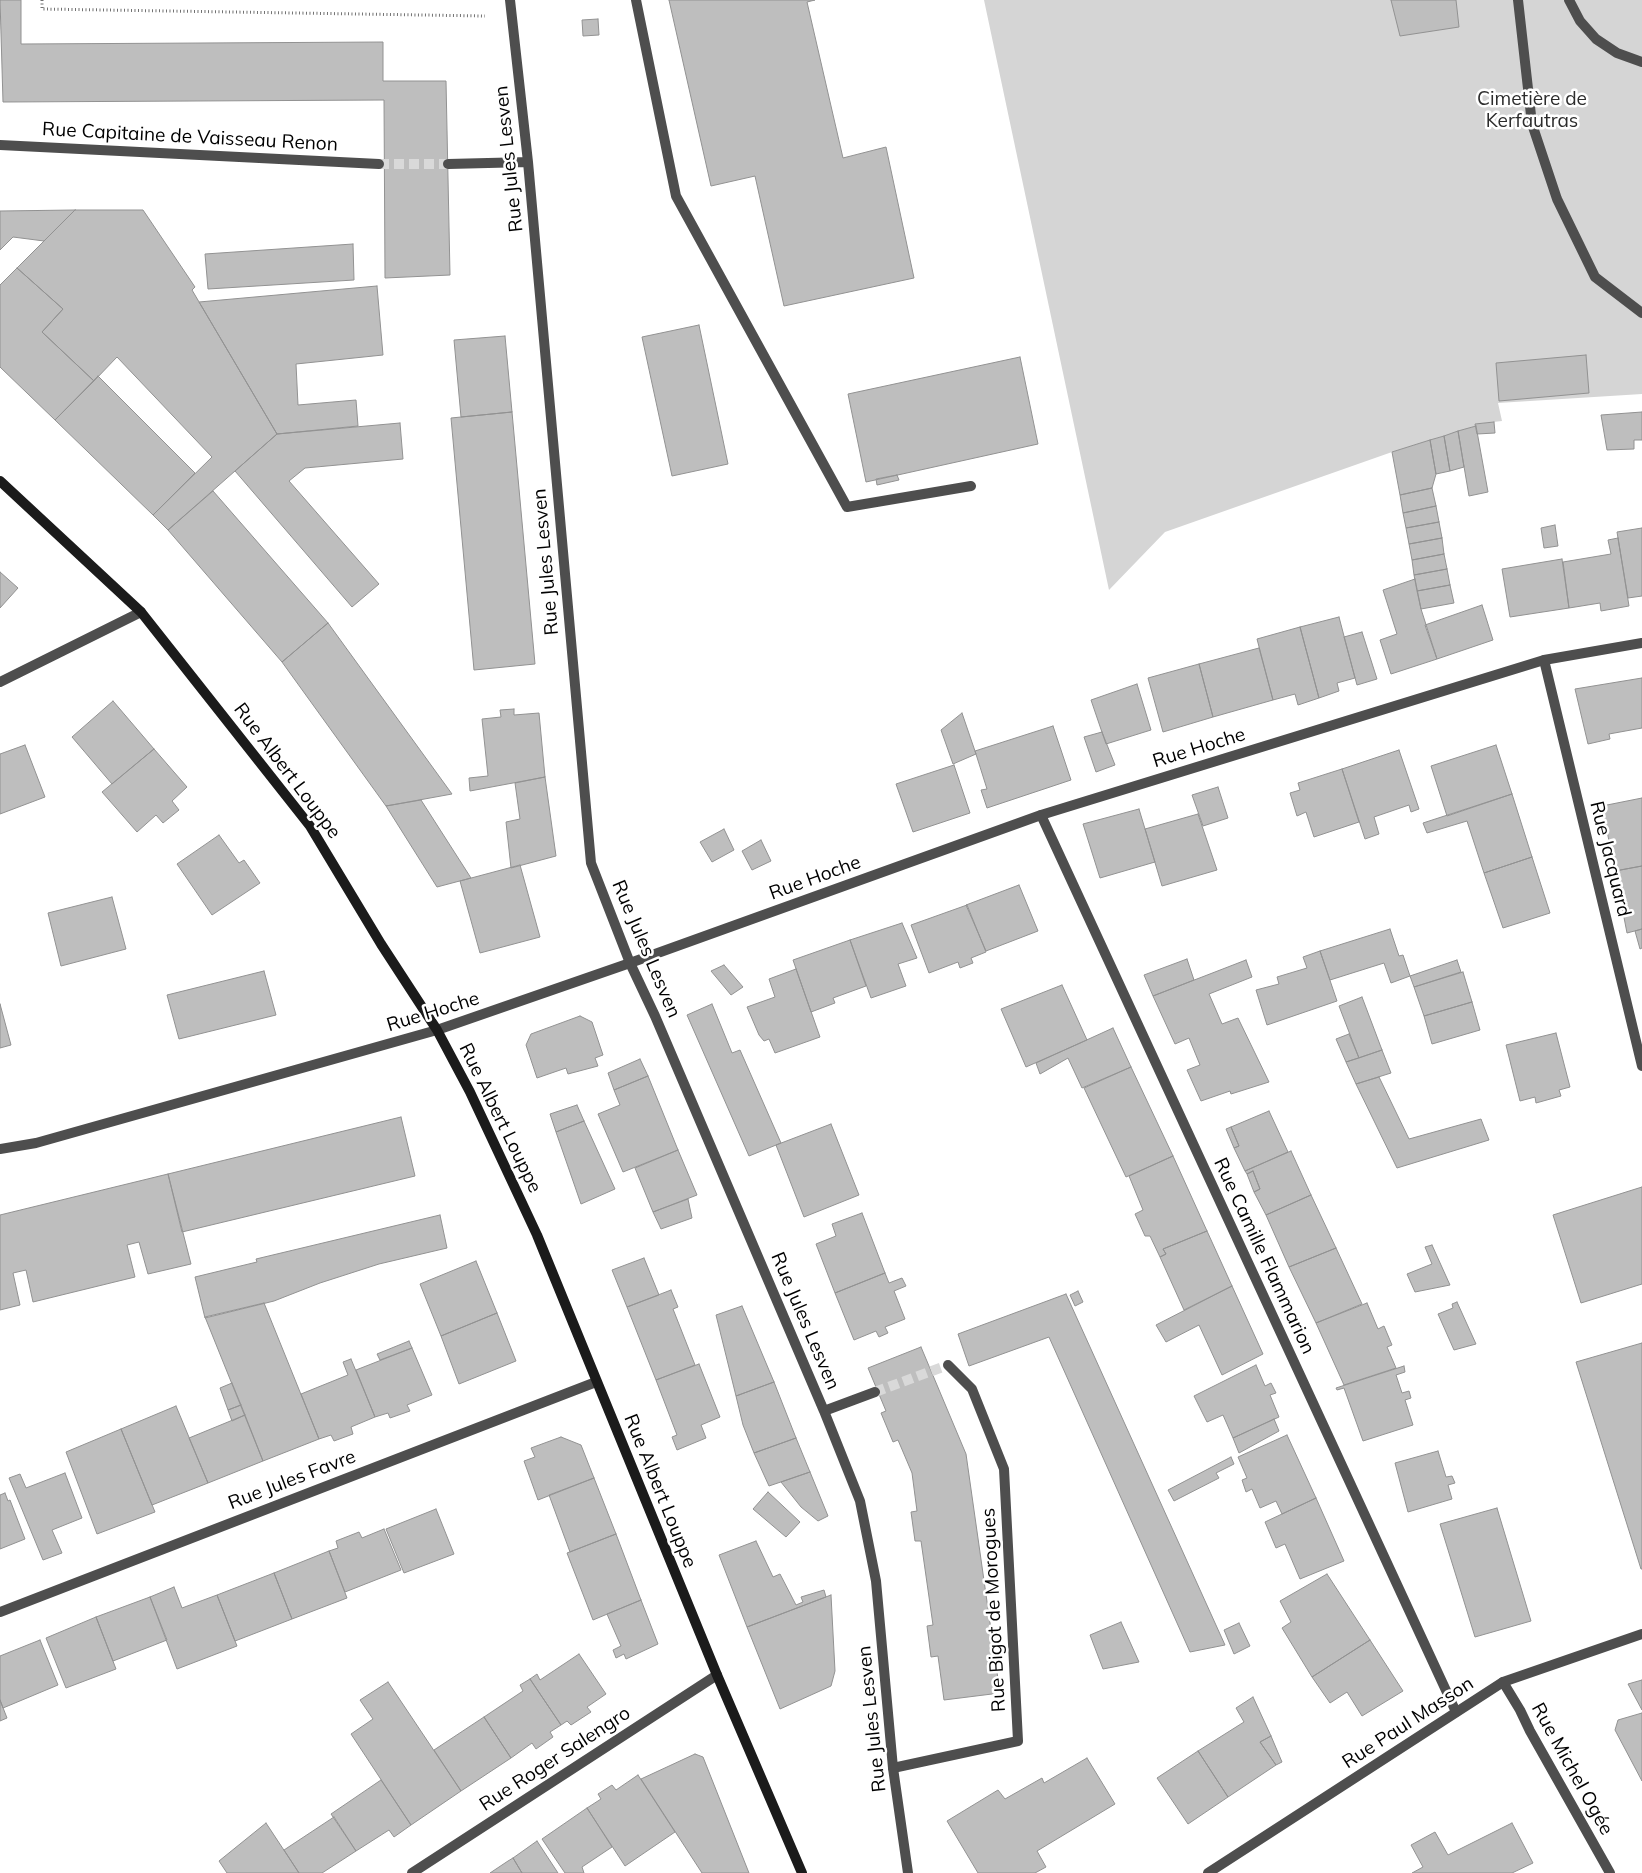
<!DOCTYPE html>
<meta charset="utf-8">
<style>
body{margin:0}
canvas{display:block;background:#fff}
</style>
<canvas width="1642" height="1873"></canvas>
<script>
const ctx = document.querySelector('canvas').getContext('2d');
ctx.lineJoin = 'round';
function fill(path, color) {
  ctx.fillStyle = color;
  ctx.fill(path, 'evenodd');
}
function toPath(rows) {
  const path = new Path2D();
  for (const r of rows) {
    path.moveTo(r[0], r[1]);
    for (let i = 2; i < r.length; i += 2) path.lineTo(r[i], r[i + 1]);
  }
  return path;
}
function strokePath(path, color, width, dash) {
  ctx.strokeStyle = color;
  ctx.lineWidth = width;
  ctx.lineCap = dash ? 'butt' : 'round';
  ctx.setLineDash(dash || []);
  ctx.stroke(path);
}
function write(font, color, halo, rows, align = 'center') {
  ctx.font = font + ' Mulish,sans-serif';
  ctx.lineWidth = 5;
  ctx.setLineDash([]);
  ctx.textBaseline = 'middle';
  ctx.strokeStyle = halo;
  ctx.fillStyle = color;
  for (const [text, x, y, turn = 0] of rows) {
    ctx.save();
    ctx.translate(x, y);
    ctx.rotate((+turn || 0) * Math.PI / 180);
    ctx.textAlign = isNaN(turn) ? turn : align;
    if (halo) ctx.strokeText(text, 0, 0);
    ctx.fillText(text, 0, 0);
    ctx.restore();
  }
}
fill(toPath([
 [984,0,1642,0,1642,394,1498,403,1502,421,1476,424,1476,426,1392,452,1165,532,1109,590]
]), '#d5d5d5');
const building = toPath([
 [0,0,21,0,21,44,383,42,383,81,446,81,450,275,385,278,384,100,3,102,0,0],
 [669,0,815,0,807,2,843,158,886,147,914,278,784,306,755,176,711,186,669,0],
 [1391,0,1456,0,1459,27,1400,36,1391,0],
 [598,19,599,35,583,36,582,20,598,19],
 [75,210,143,210,195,287,192,290,277,434,168,530,153,515,212,457,117,357,94,381,42,332,63,309,17,268,75,210],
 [75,210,44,241,13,237,0,250,0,211,75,210],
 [353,244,354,280,208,289,205,254,353,244],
 [17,268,63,309,42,332,94,381,55,420,0,367,0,285,17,268],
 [377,286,383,355,296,364,298,405,356,400,358,426,277,434,199,302,377,286],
 [699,325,728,464,672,476,642,337,699,325],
 [505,336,512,412,461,417,454,340,505,336],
 [1586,355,1589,393,1499,401,1496,363,1586,355],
 [1020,357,1038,444,866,482,848,394,1020,357],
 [98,376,195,473,153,515,55,420,98,376],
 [512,412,535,664,474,670,451,418,512,412],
 [1642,412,1642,440,1634,440,1634,449,1607,450,1601,415,1642,412],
 [1494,422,1495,433,1477,434,1475,424,1494,422],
 [400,423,403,459,305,468,289,481,379,584,352,607,235,471,277,434,400,423],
 [1476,426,1488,492,1469,496,1458,431,1476,426],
 [1458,431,1464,467,1450,471,1444,436,1458,431],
 [1444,436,1450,471,1436,474,1430,440,1444,436],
 [1430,440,1436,474,1432,488,1400,495,1392,452,1430,440],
 [897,475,899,480,877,485,876,479,897,475],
 [1432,488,1436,506,1403,513,1400,495,1432,488],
 [213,491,328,623,282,662,168,530,213,491],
 [1436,506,1439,522,1406,528,1403,513,1436,506],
 [1439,522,1442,538,1409,544,1406,528,1439,522],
 [1555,525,1558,546,1544,548,1541,528,1555,525],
 [1642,528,1642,596,1628,598,1617,532,1642,528],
 [1442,538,1444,554,1412,560,1409,544,1442,538],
 [1618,538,1629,606,1601,611,1600,603,1569,608,1563,562,1611,554,1608,540,1618,538],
 [1444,554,1447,569,1414,575,1412,560,1444,554],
 [1562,559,1569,608,1510,617,1502,569,1562,559],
 [1447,569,1450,585,1417,591,1414,575,1447,569],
 [0,572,18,588,0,608,0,572],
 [1415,579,1421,609,1437,659,1391,674,1380,640,1397,634,1383,590,1415,579],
 [1450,585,1454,603,1421,609,1417,591,1450,585],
 [1482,605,1493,640,1437,659,1425,625,1482,605],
 [1339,617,1355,678,1337,683,1339,691,1319,698,1300,627,1339,617],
 [328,623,452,794,386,806,282,662,328,623],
 [1300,627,1319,698,1298,705,1295,694,1273,700,1257,639,1300,627],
 [1362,632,1377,679,1357,685,1344,637,1362,632],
 [1259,648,1273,700,1213,717,1199,664,1259,648],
 [1199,664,1213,717,1163,732,1148,678,1199,664],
 [1642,678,1642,728,1609,734,1610,739,1588,744,1575,689,1642,678],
 [1137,684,1151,730,1106,744,1091,700,1137,684],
 [113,701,154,749,112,784,72,737,113,701],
 [514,709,514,715,539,713,545,777,470,791,469,778,488,776,482,719,501,717,500,710,514,709],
 [962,713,976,754,953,764,941,730,962,713],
 [1053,726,1071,780,987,808,981,790,987,789,975,751,1053,726],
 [1102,732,1115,765,1096,772,1084,737,1102,732],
 [25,745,45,797,0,814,0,754,25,745],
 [1496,745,1512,794,1447,816,1431,766,1496,745],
 [154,749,187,787,172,801,179,810,163,823,156,815,137,832,102,792,154,749],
 [1399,750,1419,809,1411,812,1409,805,1374,817,1379,834,1365,839,1342,769,1399,750],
 [954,765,970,813,913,832,896,784,954,765],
 [1342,769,1359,822,1314,837,1306,812,1297,816,1290,793,1300,790,1298,783,1342,769],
 [545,777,556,856,511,868,506,822,520,819,515,783,545,777],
 [1218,787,1228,818,1203,826,1192,795,1218,787],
 [1512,794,1532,857,1484,873,1467,821,1427,833,1423,823,1512,794],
 [1642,798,1642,866,1615,871,1602,806,1642,798],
 [421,800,471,878,437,887,386,806,421,800],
 [1139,809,1155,862,1100,878,1083,824,1139,809],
 [1198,814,1217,870,1162,886,1145,829,1198,814],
 [724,829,734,850,712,862,700,842,724,829],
 [219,835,239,863,244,860,260,883,212,915,177,864,219,835],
 [761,840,771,861,752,870,742,851,761,840],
 [1532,857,1550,913,1503,928,1484,873,1532,857],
 [520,865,540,937,480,953,460,881,520,865],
 [1642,866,1642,929,1627,933,1615,871,1642,866],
 [1019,885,1038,931,986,951,966,905,1019,885],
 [112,897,126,949,61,966,48,913,112,897],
 [967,905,986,952,971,958,973,963,960,968,958,962,929,973,911,925,967,905],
 [902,923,917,958,898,964,906,986,871,998,850,940,902,923],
 [1390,929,1399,956,1403,955,1410,976,1391,983,1384,963,1330,980,1320,951,1390,929],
 [1642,929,1642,948,1640,949,1635,931,1642,929],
 [850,940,866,986,833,998,835,1003,811,1012,793,960,850,940],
 [1320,951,1337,1001,1267,1025,1256,990,1279,984,1277,977,1307,968,1303,957,1320,951],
 [1187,959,1194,980,1153,996,1144,975,1187,959],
 [1246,960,1252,977,1209,994,1222,1024,1238,1018,1269,1082,1231,1094,1230,1091,1201,1101,1187,1070,1200,1065,1189,1038,1175,1044,1153,996,1246,960],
 [1457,960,1461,972,1414,987,1410,976,1457,960],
 [724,965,743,987,731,995,711,971,724,965],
 [796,969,820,1037,775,1053,769,1039,764,1041,759,1035,747,1007,775,997,769,979,796,969],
 [264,971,276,1015,179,1039,167,995,264,971],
 [1463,972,1472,1002,1424,1016,1414,987,1463,972],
 [1062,985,1087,1040,1026,1067,1001,1009,1062,985],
 [1362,997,1382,1050,1359,1058,1339,1006,1362,997],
 [1472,1002,1480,1030,1432,1044,1424,1016,1472,1002],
 [0,1004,11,1045,0,1048,0,1004],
 [712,1004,732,1053,740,1050,781,1143,749,1156,687,1015,712,1004],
 [580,1016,592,1022,603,1055,595,1058,598,1066,568,1074,566,1068,537,1078,526,1045,531,1034,580,1016],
 [1113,1028,1131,1067,1082,1088,1068,1058,1040,1074,1036,1063,1113,1028],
 [1556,1033,1570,1087,1559,1090,1561,1096,1536,1103,1535,1097,1520,1101,1506,1045,1556,1033],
 [1349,1034,1359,1058,1346,1062,1336,1039,1349,1034],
 [1382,1050,1391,1073,1356,1084,1346,1062,1382,1050],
 [640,1059,648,1076,614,1090,608,1073,640,1059],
 [1131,1067,1173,1156,1126,1177,1084,1088,1131,1067],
 [648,1076,678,1150,623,1172,598,1114,620,1105,614,1090,648,1076],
 [1379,1077,1409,1139,1481,1119,1489,1140,1397,1168,1356,1084,1379,1077],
 [577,1105,584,1121,556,1132,550,1114,577,1105],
 [1269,1111,1288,1152,1245,1171,1234,1148,1239,1146,1231,1127,1269,1111],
 [401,1117,415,1176,182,1232,168,1174,401,1117],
 [584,1121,615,1189,581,1204,556,1132,584,1121],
 [831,1124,859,1195,804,1217,776,1145,831,1124],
 [1231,1127,1239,1146,1234,1148,1226,1129,1231,1127],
 [678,1150,697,1195,653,1212,635,1168,678,1150],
 [1291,1151,1311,1195,1266,1215,1254,1192,1260,1189,1253,1171,1247,1174,1245,1171,1291,1151],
 [1173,1156,1207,1231,1163,1249,1166,1254,1160,1257,1150,1236,1145,1236,1135,1214,1143,1210,1129,1176,1173,1156],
 [1253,1171,1260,1189,1254,1192,1247,1174,1253,1171],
 [168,1174,191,1264,148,1274,139,1242,127,1245,135,1277,33,1302,26,1270,13,1273,20,1305,0,1310,0,1215,168,1174],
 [1642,1187,1642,1284,1581,1303,1553,1215,1642,1187],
 [1311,1195,1336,1248,1289,1267,1266,1215,1311,1195],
 [688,1199,692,1218,661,1229,653,1212,688,1199],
 [862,1213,885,1273,835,1293,816,1244,836,1236,832,1224,862,1213],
 [440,1215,447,1248,379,1264,320,1283,274,1301,205,1318,195,1277,257,1262,256,1259,440,1215],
 [1207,1231,1232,1286,1184,1310,1160,1257,1166,1254,1163,1249,1207,1231],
 [1432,1245,1450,1285,1415,1292,1407,1274,1432,1264,1425,1247,1432,1245],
 [1336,1248,1362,1304,1316,1323,1289,1267,1336,1248],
 [644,1258,659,1295,627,1307,612,1270,644,1258],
 [476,1261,497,1313,441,1336,420,1284,476,1261],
 [885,1273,889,1283,902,1278,906,1286,894,1291,905,1319,885,1327,888,1333,879,1337,876,1331,854,1340,835,1293,885,1273],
 [1232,1286,1263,1354,1222,1375,1199,1325,1166,1342,1156,1325,1232,1286],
 [671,1290,678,1307,673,1309,695,1365,656,1380,627,1307,671,1290],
 [1078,1291,1083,1302,1075,1306,1070,1295,1078,1291],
 [1066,1294,1225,1645,1190,1652,1049,1337,969,1366,958,1334,1066,1294],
 [1457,1302,1476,1344,1454,1350,1438,1314,1453,1308,1452,1304,1457,1302],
 [264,1303,319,1439,263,1461,205,1317,264,1303],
 [1367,1303,1378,1329,1384,1326,1392,1345,1387,1347,1396,1368,1344,1385,1316,1323,1367,1303],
 [742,1306,774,1382,736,1396,716,1315,742,1306],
 [497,1313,516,1361,459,1384,441,1336,497,1313],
 [409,1341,412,1348,380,1360,377,1354,409,1341],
 [1642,1343,1642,1569,1641,1569,1576,1362,1642,1343],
 [921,1347,966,1454,1000,1693,944,1700,938,1656,931,1657,927,1626,933,1625,921,1541,915,1541,911,1512,917,1511,912,1473,898,1440,893,1442,881,1413,886,1411,868,1368,921,1347],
 [412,1348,432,1395,407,1405,410,1411,390,1418,388,1413,375,1417,356,1370,412,1348],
 [351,1359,375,1417,351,1427,353,1434,334,1441,331,1435,319,1439,301,1394,348,1375,343,1362,351,1359],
 [699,1364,720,1417,701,1425,706,1438,677,1450,672,1437,677,1435,656,1380,699,1364],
 [1256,1365,1265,1386,1271,1383,1276,1393,1270,1395,1279,1417,1233,1438,1223,1415,1207,1422,1194,1396,1256,1365],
 [1404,1366,1405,1372,1396,1375,1402,1393,1409,1391,1411,1398,1405,1400,1413,1425,1363,1441,1344,1388,1337,1390,1336,1388,1404,1366],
 [774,1382,796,1438,754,1453,743,1425,736,1396,774,1382],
 [232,1383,241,1405,228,1410,220,1388,232,1383],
 [241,1405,245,1415,232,1421,228,1410,241,1405],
 [176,1406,208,1483,152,1505,121,1429,176,1406],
 [245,1415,263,1461,208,1483,189,1438,245,1415],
 [1274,1419,1279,1431,1239,1453,1233,1438,1274,1419],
 [121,1429,155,1512,97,1534,66,1452,121,1429],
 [1287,1435,1316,1498,1282,1514,1276,1501,1260,1508,1252,1489,1246,1492,1242,1480,1247,1478,1238,1457,1287,1435],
 [561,1437,581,1445,594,1478,538,1500,524,1461,535,1457,531,1448,561,1437],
 [796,1438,810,1472,769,1486,754,1453,796,1438],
 [1438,1451,1446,1477,1452,1476,1455,1483,1448,1485,1452,1499,1408,1512,1395,1463,1438,1451],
 [1231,1457,1234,1464,1216,1473,1219,1478,1174,1501,1168,1490,1231,1457],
 [810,1472,828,1516,818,1521,801,1507,781,1482,810,1472],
 [65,1473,82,1518,52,1530,62,1553,43,1560,9,1478,20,1474,26,1488,65,1473],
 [594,1478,616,1534,570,1552,549,1495,594,1478],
 [768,1492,800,1522,786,1537,753,1509,768,1492],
 [5,1493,8,1501,10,1500,25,1539,0,1549,0,1495,5,1493],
 [1316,1498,1344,1561,1300,1579,1285,1544,1276,1548,1265,1522,1316,1498],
 [1497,1508,1531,1621,1475,1637,1440,1524,1497,1508],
 [436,1509,454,1554,404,1573,386,1529,436,1509],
 [384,1529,401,1570,345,1592,329,1551,338,1548,336,1541,359,1532,362,1538,384,1529],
 [616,1534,641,1600,593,1620,567,1553,616,1534],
 [756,1541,773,1577,780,1574,796,1605,803,1602,801,1597,824,1590,826,1597,747,1627,719,1555,756,1541],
 [329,1551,347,1598,292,1619,274,1573,329,1551],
 [274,1573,292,1619,235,1641,217,1595,274,1573],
 [1327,1574,1370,1640,1312,1677,1282,1628,1291,1622,1280,1601,1327,1574],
 [174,1587,182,1608,217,1595,237,1646,177,1669,150,1597,174,1587],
 [831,1595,835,1671,831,1686,780,1709,747,1627,831,1595],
 [150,1597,167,1640,113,1661,96,1617,150,1597],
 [641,1600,658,1644,626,1659,624,1654,616,1658,613,1650,621,1646,607,1614,641,1600],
 [96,1617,116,1669,66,1688,46,1638,96,1617],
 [1121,1622,1139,1662,1103,1669,1090,1635,1121,1622],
 [1239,1623,1250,1646,1234,1654,1224,1630,1239,1623],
 [40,1640,58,1685,3,1708,0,1700,0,1656,40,1640],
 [1370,1640,1403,1691,1362,1716,1347,1692,1330,1703,1312,1677,1370,1640],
 [579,1654,606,1694,587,1707,591,1712,571,1725,567,1721,561,1725,530,1679,537,1674,540,1680,579,1654],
 [530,1679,561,1725,550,1732,553,1737,536,1749,532,1743,511,1758,484,1717,523,1691,520,1685,530,1679],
 [1642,1680,1642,1710,1628,1684,1642,1680],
 [388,1682,461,1791,411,1825,351,1734,373,1719,360,1700,388,1682],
 [1253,1697,1271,1736,1260,1742,1276,1765,1228,1797,1198,1751,1244,1722,1236,1708,1253,1697],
 [0,1700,7,1718,0,1721,0,1700],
 [1642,1713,1642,1781,1615,1730,1618,1720,1642,1713],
 [484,1717,511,1758,461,1791,434,1750,484,1717],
 [1271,1736,1282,1762,1276,1765,1260,1742,1271,1736],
 [1198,1751,1228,1797,1188,1824,1157,1778,1198,1751],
 [695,1754,703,1757,749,1873,702,1873,641,1779,695,1754],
 [1087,1758,1115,1804,1037,1851,1046,1867,1035,1873,978,1873,947,1821,998,1790,1005,1799,1042,1778,1044,1783,1087,1758],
 [638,1775,675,1832,625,1866,587,1808,601,1799,598,1794,612,1785,616,1790,638,1775],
 [381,1780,411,1825,394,1837,389,1830,356,1851,331,1814,381,1780],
 [587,1808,612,1847,582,1867,584,1873,565,1873,542,1839,587,1808],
 [334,1817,356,1851,322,1873,299,1873,284,1850,334,1817],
 [266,1823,299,1873,227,1873,219,1861,266,1823],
 [1512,1823,1533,1863,1512,1873,1412,1873,1423,1867,1411,1845,1435,1832,1448,1855,1512,1823],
 [537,1841,558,1873,522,1873,513,1858,537,1841],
 [513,1858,522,1873,490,1873,508,1861,513,1858]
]);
fill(building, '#bebebe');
strokePath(building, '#929292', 1);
strokePath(toPath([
 [379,164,448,164],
 [875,1392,948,1365]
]), '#d9d9d9', 10, [10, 5]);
strokePath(toPath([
 [42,0,42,9,485,16]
]), '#707070', 3, [1, 2.5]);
strokePath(toPath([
 [636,0,676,196,847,507,971,486],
 [1518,0,1532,124,1557,199,1595,277,1642,313],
 [1569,0,1580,21,1596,39,1617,53,1642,62],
 [893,1768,1018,1741,1004,1469,972,1389,948,1365]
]), '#4e4e4e', 10);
strokePath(toPath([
 [510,0,528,162,591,863,630,963,655,1016,824,1411,860,1501,876,1581,893,1768,908,1873],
 [0,145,379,164],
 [448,164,528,162],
 [1544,660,1642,1066],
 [0,682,141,612],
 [1041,815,1456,1712],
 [0,1149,36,1143,437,1030],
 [824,1411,875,1392],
 [0,1612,596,1382],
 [1503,1682,1520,1710,1530,1731,1610,1873],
 [412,1873,717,1675]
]), '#4e4e4e', 10);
strokePath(toPath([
 [437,1030,630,963,1041,815,1544,660,1642,643],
 [1208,1873,1503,1682,1642,1634]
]), '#4e4e4e', 10);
strokePath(toPath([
 [0,481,141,612,310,826,381,944,437,1030,470,1092,537,1235,717,1675,802,1873]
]), '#1b1b1b', 10);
write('19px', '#2c2c2c', '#fff', [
 ["Cimetière de",1532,99],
 ["Kerfautras",1532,121]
]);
write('19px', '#000', '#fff', [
 ["Rue Capitaine de Vaisseau Renon",190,137,3],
 ["Rue Jules Lesven",509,159,-96],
 ["Rue Jules Lesven",546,562,-95],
 ["Rue Hoche",1199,748,-17],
 ["Rue Albert Louppe",287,771,53],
 ["Rue Jacquard",1610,859,76],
 ["Rue Hoche",815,878,-20],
 ["Rue Jules Lesven",646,949,67],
 ["Rue Hoche",433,1012,-17],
 ["Rue Albert Louppe",500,1118,64],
 ["Rue Camille Flammarion",1264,1256,65],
 ["Rue Jules Lesven",805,1321,67],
 ["Rue Jules Favre",292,1480,-21],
 ["Rue Albert Louppe",660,1491,68],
 ["Rue Bigot de Morogues",994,1610,-93],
 ["Rue Jules Lesven",872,1719,-96],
 ["Rue Paul Masson",1408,1723,-33],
 ["Rue Roger Salengro",555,1759,-33],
 ["Rue Michel Ogée",1572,1769,61]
]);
</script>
